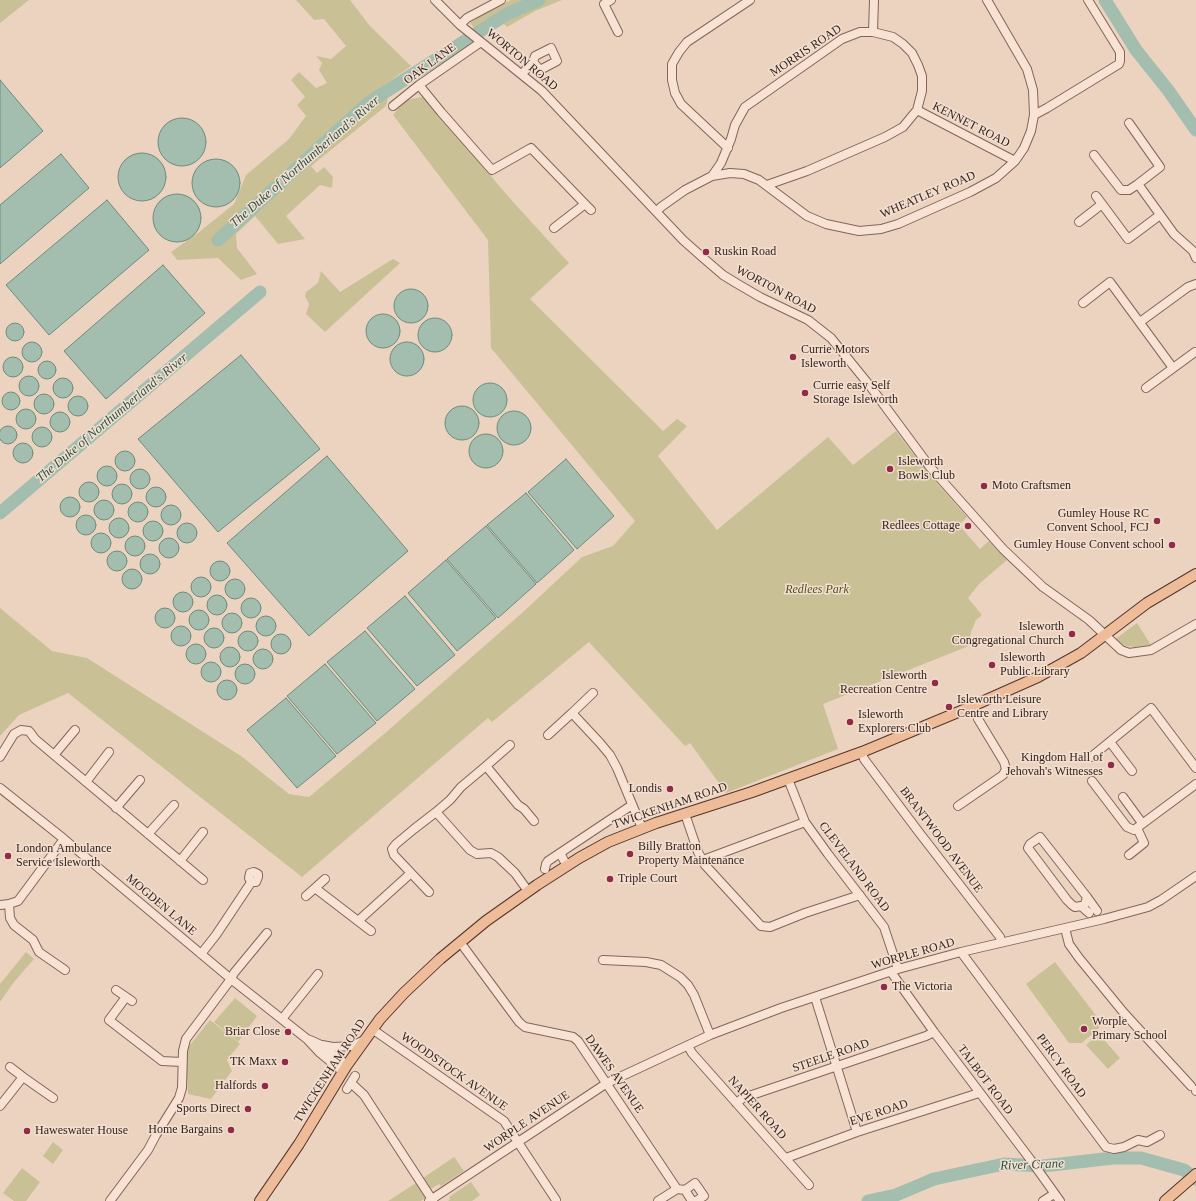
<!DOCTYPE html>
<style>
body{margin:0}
canvas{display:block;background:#ecd3c0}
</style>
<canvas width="1196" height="1201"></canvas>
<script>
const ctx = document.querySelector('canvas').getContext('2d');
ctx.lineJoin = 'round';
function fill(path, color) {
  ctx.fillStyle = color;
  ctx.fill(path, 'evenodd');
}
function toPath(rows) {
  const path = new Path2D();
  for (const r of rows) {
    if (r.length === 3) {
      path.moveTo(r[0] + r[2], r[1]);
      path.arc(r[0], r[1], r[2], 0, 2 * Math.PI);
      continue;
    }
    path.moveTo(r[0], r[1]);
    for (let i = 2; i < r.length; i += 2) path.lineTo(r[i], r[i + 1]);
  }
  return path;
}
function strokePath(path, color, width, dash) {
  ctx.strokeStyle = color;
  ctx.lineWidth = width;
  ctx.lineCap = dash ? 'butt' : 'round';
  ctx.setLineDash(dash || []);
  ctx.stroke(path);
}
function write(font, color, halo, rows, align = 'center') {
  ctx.font = font + ' Georgia,serif';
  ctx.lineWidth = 3;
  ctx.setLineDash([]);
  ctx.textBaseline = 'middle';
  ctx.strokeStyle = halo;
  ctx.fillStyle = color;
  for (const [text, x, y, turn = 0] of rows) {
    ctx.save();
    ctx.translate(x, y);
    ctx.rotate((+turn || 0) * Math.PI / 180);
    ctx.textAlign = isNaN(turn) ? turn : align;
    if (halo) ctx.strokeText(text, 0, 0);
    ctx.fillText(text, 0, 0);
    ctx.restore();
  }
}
fill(toPath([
 [0,0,29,0,0,23],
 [296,0,350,0,370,26,411,66,380,88,388,97,386,106,311,166,317,173,324,167,333,177,332,188,320,185,286,216,305,239,278,244,255,216,236,234,237,248,257,274,241,280,218,258,177,260,171,252,198,233,234,204,246,175,289,139,306,116,297,105,305,97,291,80,299,72,316,88,327,83,319,70,322,63,316,56,331,59,346,46,324,19,314,20],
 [511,0,531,0,511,9,475,29,470,23,480,16],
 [546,0,562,0,535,11,507,27,502,22,513,15],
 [423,97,514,203,569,263,530,299,663,431,677,419,687,426,658,456,717,530,828,437,853,465,896,431,928,473,967,517,959,525,980,549,989,541,1007,560,979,584,968,598,982,615,976,620,971,632,969,646,823,704,838,749,726,793,690,743,685,746,589,642,492,722,488,718,302,877,68,693,19,715,0,736,0,608,52,651,87,658,241,756,289,794,309,797,384,734,522,613,582,557,613,546,635,521,491,348,488,240,393,115,405,100],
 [393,259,400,263,325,332,306,314,309,304,305,296,306,292,318,283,321,271,340,292],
 [1137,623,1151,645,1135,647,1126,646,1114,640],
 [26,952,34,959,14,982,0,1002,0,984],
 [1055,962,1101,1022,1101,1026,1082,1043,1069,1043,1026,984],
 [235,998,257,1016,238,1042,214,1022],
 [210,1020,240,1044,227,1060,232,1071,211,1099,188,1094,186,1050],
 [1099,1034,1120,1058,1108,1069,1086,1045],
 [53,1142,63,1150,53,1164,43,1156],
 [454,1157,464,1171,441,1186,439,1184,431,1189,423,1178],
 [22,1168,40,1182,26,1201,14,1201,3,1193],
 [471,1182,480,1195,472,1201,448,1201,450,1199,449,1197],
 [416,1183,425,1198,421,1201,388,1201]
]), '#c9c195');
const water = toPath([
 [0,80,43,131,0,168,0,80],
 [182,142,24],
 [142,177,24],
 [61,154,89,188,0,264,0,205,61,154],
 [216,183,24],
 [177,218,24],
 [107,200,149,250,49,335,6,285,107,200],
 [163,265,205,313,106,399,64,351,163,265],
 [411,306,17],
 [383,331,17],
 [435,335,17],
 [15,332,9],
 [407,359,17],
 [32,352,10],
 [241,355,320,449,218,532,138,439,241,355],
 [13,367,10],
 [47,370,9],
 [29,386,10],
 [63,388,10],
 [490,400,17],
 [11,401,9],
 [44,404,10],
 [78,406,10],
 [462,423,17],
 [26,419,10],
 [514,428,17],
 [60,422,10],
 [8,435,9],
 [42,437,10],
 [486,451,17],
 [23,453,10],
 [125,461,10],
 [327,456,408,551,309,636,227,543,327,456],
 [566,459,614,516,577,549,528,492,566,459],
 [107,476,10],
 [140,479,10],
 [89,492,10],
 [122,494,10],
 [156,497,10],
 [526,493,574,550,537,583,487,525,526,493],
 [70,507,10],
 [104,510,10],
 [138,512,10],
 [171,515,10],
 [86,525,10],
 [119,528,10],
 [153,531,10],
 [187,533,10],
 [486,526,536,584,498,618,447,559,486,526],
 [101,543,10],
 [135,546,10],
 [169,548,10],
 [117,561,10],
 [150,564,10],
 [446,560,496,618,457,651,408,593,446,560],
 [220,571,10],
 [132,579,10],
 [201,587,10],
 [235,589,10],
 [183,602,10],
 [217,605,10],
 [405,596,455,655,417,686,367,628,405,596],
 [251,608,10],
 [165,618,10],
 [199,620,10],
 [232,623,10],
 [266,626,10],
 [181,636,10],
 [214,638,10],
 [248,641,10],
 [365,631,415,689,377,721,327,662,365,631],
 [281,644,10],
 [196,654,10],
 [230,657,10],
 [263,659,10],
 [211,672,10],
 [245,674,10],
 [325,664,376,723,337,754,287,696,325,664],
 [227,690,10],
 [286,698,336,756,297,788,247,730,286,698]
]);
fill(water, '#a3beaf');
strokePath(water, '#6b8b7a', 1);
strokePath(toPath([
 [1105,0,1136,50,1168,90,1196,130],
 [218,240,368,103,507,14,539,0],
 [0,513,260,292],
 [868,1201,896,1195,934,1179,1004,1164,1043,1166,1113,1158,1141,1158,1184,1170,1196,1179]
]), '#a3beaf', 13);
const minor = toPath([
 [435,0,460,25,542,91,683,240,701,256,723,275,736,283,760,297,808,320,831,338,870,386,930,467,1003,549,1043,587,1089,620,1121,650,1129,653,1151,650,1196,624],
 [611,0,604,4,618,32],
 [460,25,467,18,501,0],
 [873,32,874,0],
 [551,48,557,61,540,70,533,62,535,56,551,48],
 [522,74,533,62],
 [419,85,441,112,492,170,531,148,585,204,554,228],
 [393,106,419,85,481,42],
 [917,110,1015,161],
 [1034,115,1047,108,1119,64,1120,61,1120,52,1088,0],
 [1129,123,1160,167,1138,184,1174,234,1193,251,1196,258],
 [728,148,681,104,675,93,672,80,672,64,679,52,687,42,750,0],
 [1094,155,1121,190,1129,190,1138,184],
 [712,176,730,173,744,174,759,180,807,216,826,224,859,231,881,229,898,224,970,192,996,178,1015,161,1024,148,1031,131,1034,115,1033,90,1027,69,987,0],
 [1096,196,1102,204],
 [585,204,591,210],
 [657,211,661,207,685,190,712,176,721,163,731,139,735,125,745,107,842,39,860,32,873,32,893,37,903,44,912,53,918,65,922,76,922,91,917,110,903,127,885,137,807,171,767,185],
 [1079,222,1102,204,1128,239,1160,215],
 [1083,303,1110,282,1173,368],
 [1140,322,1188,287,1196,284],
 [1146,388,1195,352],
 [593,693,572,713,600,743,610,755,617,768,642,828],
 [548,735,572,713],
 [1110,742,1132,771],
 [862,752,864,759,918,831,1000,937,1001,942],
 [54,755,75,730],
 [0,757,14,734,21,730,29,731,35,739,54,755,203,880],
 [1091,757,1151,708,1196,768],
 [486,766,510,745],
 [788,779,805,822,828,854,884,927,898,969],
 [1092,781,1127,827,1134,830,1196,784],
 [86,782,109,752],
 [0,788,64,839,231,979,307,1039,320,1053,343,1072],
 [1123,797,1142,823],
 [958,806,1003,775,1006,769,1004,762,978,719],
 [116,808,140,780],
 [685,814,698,852,705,865,761,926,770,927,805,913,860,895],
 [148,834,174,805],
 [1129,855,1144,843,1137,828],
 [703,860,805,822],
 [180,861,203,832],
 [567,866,560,853,632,805],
 [545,869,546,864,548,861,560,853],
 [411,873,429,892],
 [325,879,315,888,358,921],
 [528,891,515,873,498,857,491,853,477,854,470,850,436,812,450,800,461,787,486,766,518,805,524,809,534,821],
 [306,896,315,888],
 [1087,897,1097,911],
 [9,904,10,918,14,925,33,940,39,952,65,970],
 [1085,904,1087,897,1040,837,1030,844,1028,848,1067,900,1072,905,1075,907,1081,906,1089,913],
 [0,905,9,904,18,901,64,839],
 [1065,928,1069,944,1079,958,1124,1013,1191,1086],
 [371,931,358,921,411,873,394,855,392,849,396,844,414,829,436,812],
 [460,942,519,1022,525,1027,573,1037,578,1041,677,1189,685,1190,695,1183,704,1196,696,1201],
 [961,952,1106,1147,1114,1149,1124,1147,1138,1140,1147,1142,1160,1135],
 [201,954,216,935,250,884,251,882,249,878,250,873,254,872,258,874,258,877,256,882,251,882],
 [603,960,646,962,661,965,680,977,688,985,694,995,710,1035],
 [891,972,934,1032,1030,1159,1060,1201],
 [116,990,132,1001],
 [126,997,109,1020,162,1061,182,1062],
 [815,997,857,1132],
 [282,1019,318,974],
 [372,1029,504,1121,556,1200],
 [310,1040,321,1045,347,1065],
 [322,1045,333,1047,352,1046,364,1040],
 [688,1046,692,1053,809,1185],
 [23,1077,53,1098],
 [351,1083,364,1095,433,1201],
 [347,1089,355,1076],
 [1196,1090,1196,1091],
 [736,1103,743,1098,926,1036,934,1032],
 [0,1106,23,1077,10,1067],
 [786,1158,857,1132,979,1093],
 [685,1190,692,1201],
 [110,1201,148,1150,156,1135,179,1098,182,1088,183,1051,186,1039,231,979,234,973,267,933],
 [429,1201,607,1083,710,1035,781,1008,898,969,961,952,1104,919,1148,907,1161,900,1196,876],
 [658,1201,677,1189],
 [1043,1201,1054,1194]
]);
const major = toPath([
 [260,1201,299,1144,347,1065,380,1019,404,993,440,959,486,921,537,885,579,858,608,842,656,823,752,792,862,752,968,708,1038,677,1081,653,1147,603,1196,574],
 [1165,1201,1196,1174]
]);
strokePath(minor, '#846459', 10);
strokePath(major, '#52342d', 12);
strokePath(minor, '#f7e2d3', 8);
strokePath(major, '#eebc99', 10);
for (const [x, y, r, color] of [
 [706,252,4,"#902c48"],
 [793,357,4,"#902c48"],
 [805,393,4,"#902c48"],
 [890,469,4,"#902c48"],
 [984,486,4,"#902c48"],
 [1157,521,4,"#902c48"],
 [968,526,4,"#902c48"],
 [1172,545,4,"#902c48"],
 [1072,634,4,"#902c48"],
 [992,665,4,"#902c48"],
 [935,683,4,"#902c48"],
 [949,707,4,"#902c48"],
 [850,722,4,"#902c48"],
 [1111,765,4,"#902c48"],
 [670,789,4,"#902c48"],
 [630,854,4,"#902c48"],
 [8,856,4,"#902c48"],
 [610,879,4,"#902c48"],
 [884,987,4,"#902c48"],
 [1084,1029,4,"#902c48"],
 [288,1032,4,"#902c48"],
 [285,1062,4,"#902c48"],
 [265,1086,4,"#902c48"],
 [248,1109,4,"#902c48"],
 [231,1130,4,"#902c48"],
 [27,1131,4,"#902c48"]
]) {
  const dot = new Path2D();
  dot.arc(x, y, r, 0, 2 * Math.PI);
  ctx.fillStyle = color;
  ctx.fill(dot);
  strokePath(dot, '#f3dfd0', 1.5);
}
write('12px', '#34221d', '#f3dfd0', [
 ["MORRIS ROAD",806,51,-34],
 ["WORTON ROAD",522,60,40],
 ["OAK LANE",430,64,-36],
 ["KENNET ROAD",971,125,27],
 ["WHEATLEY ROAD",928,195,-23],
 ["WORTON ROAD",776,290,28],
 ["TWICKENHAM ROAD",670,806,-19],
 ["BRANTWOOD AVENUE",941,840,53],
 ["CLEVELAND ROAD",854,867,53],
 ["MOGDEN LANE",161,905,40],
 ["WORPLE ROAD",913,954,-16],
 ["STEELE ROAD",831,1056,-19],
 ["PERCY ROAD",1061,1066,54],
 ["TWICKENHAM ROAD",330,1071,-57],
 ["WOODSTOCK AVENUE",454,1072,35],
 ["DAWES AVENUE",614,1074,55],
 ["TALBOT ROAD",985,1080,53],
 ["NAPIER ROAD",757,1108,48],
 ["EVE ROAD",879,1113,-18],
 ["WORPLE AVENUE",527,1122,-34]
]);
write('12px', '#34221d', '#f3dfd0', [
 ["Ruskin Road",714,252],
 ["Currie Motors",801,350],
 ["Isleworth",801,364],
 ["Currie easy Self",813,386],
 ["Storage Isleworth",813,400],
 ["Isleworth",898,462],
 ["Bowls Club",898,476],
 ["Moto Craftsmen",992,486],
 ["Gumley House RC",1149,514,"right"],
 ["Convent School, FCJ",1149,528,"right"],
 ["Redlees Cottage",960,526,"right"],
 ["Gumley House Convent school",1164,545,"right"],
 ["Isleworth",1064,627,"right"],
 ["Congregational Church",1064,641,"right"],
 ["Isleworth",1000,658],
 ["Public Library",1000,672],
 ["Isleworth",927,676,"right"],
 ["Recreation Centre",927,690,"right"],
 ["Isleworth Leisure",957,700],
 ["Centre and Library",957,714],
 ["Isleworth",858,715],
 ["Explorers Club",858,729],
 ["Kingdom Hall of",1103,758,"right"],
 ["Jehovah's Witnesses",1103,772,"right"],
 ["Londis",662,789,"right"],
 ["Billy Bratton",638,847],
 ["Property Maintenance",638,861],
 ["London Ambulance",16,849],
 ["Service Isleworth",16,863],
 ["Triple Court",618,879],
 ["The Victoria",892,987],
 ["Worple",1092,1022],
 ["Primary School",1092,1036],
 ["Briar Close",280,1032,"right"],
 ["TK Maxx",277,1062,"right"],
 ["Halfords",257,1086,"right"],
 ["Sports Direct",240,1109,"right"],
 ["Home Bargains",223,1130,"right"],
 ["Haweswater House",35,1131]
], 'left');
write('italic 12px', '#504f24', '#f3dfd0', [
 ["Redlees Park",817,590]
]);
write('italic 13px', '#2d5346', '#f3dfd0', [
 ["The Duke of Northumberland's River",305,162,-41],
 ["The Duke of Northumberland's River",112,418,-40],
 ["River Crane",1032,1165,-2]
]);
</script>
